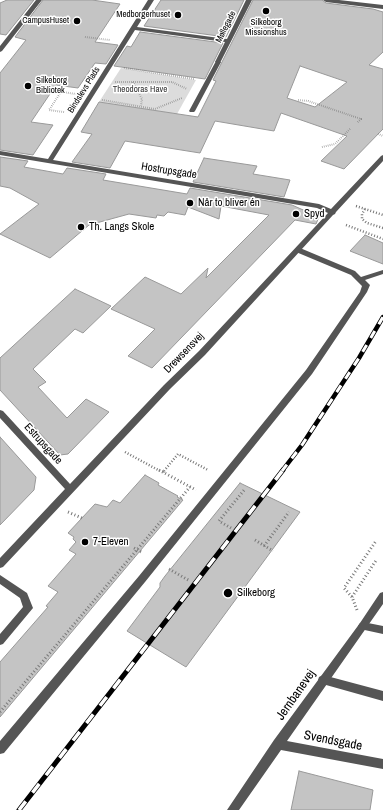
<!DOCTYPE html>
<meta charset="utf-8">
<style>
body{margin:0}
canvas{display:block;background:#fff}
</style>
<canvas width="383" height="810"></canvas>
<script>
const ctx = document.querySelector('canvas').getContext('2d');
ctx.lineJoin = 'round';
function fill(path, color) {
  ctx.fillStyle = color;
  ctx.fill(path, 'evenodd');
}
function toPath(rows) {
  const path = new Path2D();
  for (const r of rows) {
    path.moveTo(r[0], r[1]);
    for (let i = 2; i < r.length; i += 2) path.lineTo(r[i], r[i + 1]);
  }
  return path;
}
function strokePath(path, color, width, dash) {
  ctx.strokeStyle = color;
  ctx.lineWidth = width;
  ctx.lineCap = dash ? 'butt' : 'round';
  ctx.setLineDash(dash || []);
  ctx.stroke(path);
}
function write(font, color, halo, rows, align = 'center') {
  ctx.font = font + ' "Archivo Narrow",sans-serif';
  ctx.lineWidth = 3;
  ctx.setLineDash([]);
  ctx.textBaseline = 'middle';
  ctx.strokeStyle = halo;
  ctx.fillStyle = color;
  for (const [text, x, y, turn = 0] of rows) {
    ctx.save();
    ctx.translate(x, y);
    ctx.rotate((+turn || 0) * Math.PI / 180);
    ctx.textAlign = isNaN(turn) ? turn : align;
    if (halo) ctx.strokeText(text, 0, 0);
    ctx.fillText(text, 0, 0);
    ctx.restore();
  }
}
fill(toPath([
 [121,68,196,80,177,114,99,102]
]), '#dcdcdc');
const building = toPath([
 [7,0,34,0,6,35,0,34,0,3,7,0],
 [43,0,92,0,120,4,95,42,118,45,106,64,95,63,78,88,56,85,31,122,53,125,33,155,0,150,0,73,26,40,15,37,43,0],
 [161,0,244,0,226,37,144,26,161,0],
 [253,0,322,0,326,3,373,9,383,12,383,52,369,65,383,69,383,129,344,169,321,161,347,136,281,113,274,131,215,121,200,153,125,141,110,168,72,162,92,134,81,132,99,102,198,117,216,81,213,80,253,0],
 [300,66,347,82,315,107,287,98,300,66],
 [140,32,223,43,205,79,114,66,127,46,131,47,140,32],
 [0,157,28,161,24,167,63,174,67,168,106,174,103,180,187,194,190,188,292,205,319,217,316,224,295,220,152,368,128,356,155,329,111,309,145,277,181,294,208,268,206,278,269,215,221,206,219,219,188,207,185,215,168,212,164,216,157,215,156,218,129,214,89,225,50,258,0,234,39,204,10,188,0,186,0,157],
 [204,158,257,166,253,174,290,180,284,197,193,182,204,158],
 [365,235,383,243,383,264,350,251,365,235],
 [75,289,111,306,83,333,75,329,33,369,46,382,38,387,67,418,86,399,109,412,68,454,60,455,0,390,0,358,75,289],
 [0,437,36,477,34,490,0,525,0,437],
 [145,475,159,483,158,485,178,496,177,497,183,500,0,717,0,662,48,607,46,606,58,592,48,586,76,554,69,550,76,542,73,539,74,537,68,533,95,504,107,507,113,500,120,503,145,475],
 [240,483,300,512,186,667,127,631,160,587,160,583,165,576,240,483],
 [299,771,373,790,370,810,291,810,299,771]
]);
fill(building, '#c4c4c4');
strokePath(building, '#999', 1);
strokePath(toPath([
 [85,37,110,40],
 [124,68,194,79],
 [115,82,172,82,187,89],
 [133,82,142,99,141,106],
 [62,92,76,94],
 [102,100,155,109,182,98],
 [298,100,308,101,361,119,357,123],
 [64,112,49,110,65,86],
 [378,134,383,136],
 [322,147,335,144,351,128],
 [356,206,357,206]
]), '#777', 2, [0.5, 1.5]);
strokePath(toPath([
 [356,206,383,215],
 [365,209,362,214,362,219,367,223,383,228],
 [346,225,383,239],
 [125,452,160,471],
 [164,471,178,454,208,470]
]), '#777', 2.5, [1, 2]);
strokePath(toPath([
 [159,470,196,490],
 [163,472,165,470],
 [68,512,82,518],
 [231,528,219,521,245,489],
 [255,540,273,551],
 [264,546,289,512],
 [134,548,143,553],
 [169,569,190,581],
 [352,597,344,588,376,541],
 [357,610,352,597,377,559],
 [0,712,190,487]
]), '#777', 3, [1, 2.5]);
fill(toPath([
 [216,61,221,62,195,111,194,112,190,112,189,111,216,61],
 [296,248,300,248,355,271,361,277,383,270,383,274,365,280,370,285,367,292,312,374,145,582,4,753,0,754,0,741,139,576,306,370,360,292,362,286,351,275,296,252,295,250,296,248],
 [0,575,27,593,33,608,3,644,0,645,0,634,23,607,20,598,0,584,0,575],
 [363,622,383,626,383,634,360,629,358,626,360,623,363,622],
 [323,675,383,691,383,701,319,683,318,680,319,677,323,675]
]), '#555');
fill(toPath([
 [36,0,42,0,2,51,0,52,0,46,36,0],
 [148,0,154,0,137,27,227,39,246,0,252,0,220,63,215,62,225,42,135,30,53,160,319,204,331,209,381,156,383,155,383,161,336,212,335,214,333,215,205,355,170,389,3,567,0,568,0,558,65,489,0,418,0,410,3,411,70,484,164,385,199,351,328,213,317,208,0,155,0,151,48,159,148,0],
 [323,0,339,0,383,5,383,9,326,2,323,0],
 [383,592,383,604,287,741,383,759,383,769,281,750,239,810,227,810,274,740,360,623,380,593,383,592]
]), '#555');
const railFar1 = toPath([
 [282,471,302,445,359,358,383,317]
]);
const rail = toPath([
 [19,810,283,470]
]);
strokePath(railFar1, '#000', 4.5);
strokePath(rail, '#000', 5);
strokePath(railFar1, '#fff', 3, [8]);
strokePath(rail, '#fff', 3.5, [11]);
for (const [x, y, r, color] of [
 [266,11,4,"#000"],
 [178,15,4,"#000"],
 [77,21,4,"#000"],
 [28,86,4,"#000"],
 [190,203,4,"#000"],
 [296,214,4,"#000"],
 [81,227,4,"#000"],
 [85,542,4,"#000"],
 [228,593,5,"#000"]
]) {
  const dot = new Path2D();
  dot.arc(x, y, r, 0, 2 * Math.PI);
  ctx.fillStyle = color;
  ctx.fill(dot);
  strokePath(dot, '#fff', 1.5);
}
write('9px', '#000', '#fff', [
 ["Medborgerhuset",170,15],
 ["CampusHuset",69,21],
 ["Silkeborg",266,23,"center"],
 ["Missionshus",266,33,"center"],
 ["Silkeborg",36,81,"left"],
 ["Bibliotek",36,91,"left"]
], 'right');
write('9px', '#000', '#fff', [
 ["Møllegade",226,27,-63],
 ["Bindslevs Plads",84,90,-58]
]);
write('9px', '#333', '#fff', [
 ["Theodoras Have",140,90]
]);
write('11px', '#000', '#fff', [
 ["Hostrupsgade",169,171,9],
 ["Drewsensvej",184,353,-46],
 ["Estrupsgade",43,444,48]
]);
write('11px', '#000', '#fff', [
 ["Når to bliver én",198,203],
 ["Spyd",304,214],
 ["Th. Langs Skole",89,227],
 ["7-Eleven",93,542],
 ["Silkeborg",237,593]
], 'left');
write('13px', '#000', '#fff', [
 ["Jernbanevej",296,695,-55],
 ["Svendsgade",333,741,11]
]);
</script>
